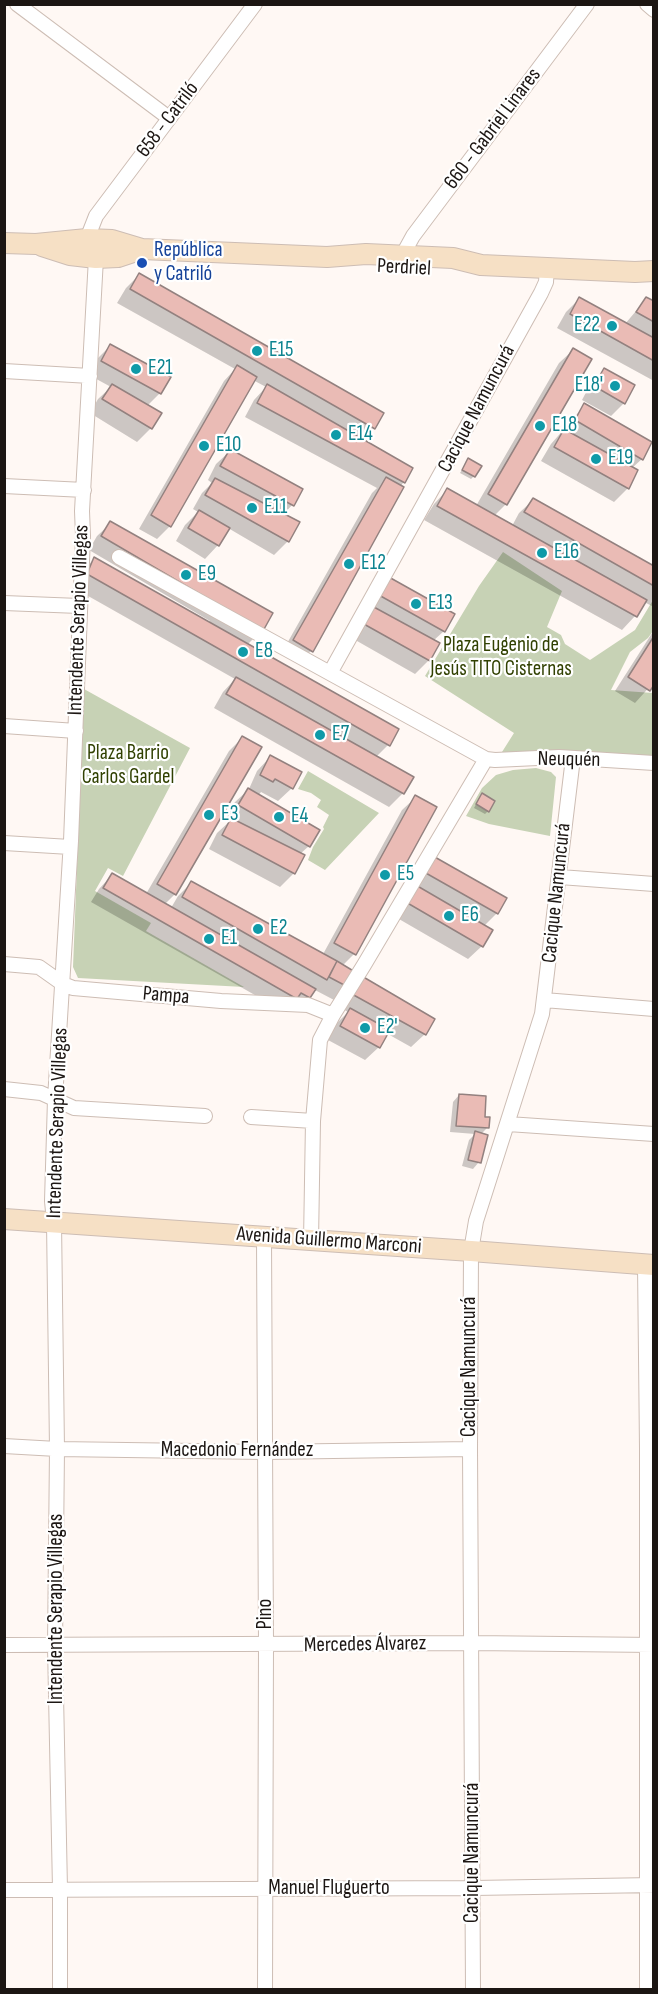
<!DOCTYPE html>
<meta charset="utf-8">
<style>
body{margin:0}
#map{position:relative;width:658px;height:1994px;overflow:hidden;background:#fff8f4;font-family:"Sofia Sans Condensed",sans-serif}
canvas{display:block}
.frame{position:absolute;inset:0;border:6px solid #1c1613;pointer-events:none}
</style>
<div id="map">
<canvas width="658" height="1994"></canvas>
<div class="frame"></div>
</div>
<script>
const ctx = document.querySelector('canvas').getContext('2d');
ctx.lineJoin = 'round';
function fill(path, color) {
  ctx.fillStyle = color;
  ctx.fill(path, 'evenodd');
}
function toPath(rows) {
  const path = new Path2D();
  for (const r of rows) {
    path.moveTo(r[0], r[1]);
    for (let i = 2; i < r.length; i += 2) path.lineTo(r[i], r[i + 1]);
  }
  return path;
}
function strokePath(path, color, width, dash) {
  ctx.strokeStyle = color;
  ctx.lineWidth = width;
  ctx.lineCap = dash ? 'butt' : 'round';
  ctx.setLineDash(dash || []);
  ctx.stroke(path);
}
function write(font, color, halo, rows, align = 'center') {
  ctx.font = font + ' "Sofia Sans Condensed",sans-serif';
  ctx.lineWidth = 4.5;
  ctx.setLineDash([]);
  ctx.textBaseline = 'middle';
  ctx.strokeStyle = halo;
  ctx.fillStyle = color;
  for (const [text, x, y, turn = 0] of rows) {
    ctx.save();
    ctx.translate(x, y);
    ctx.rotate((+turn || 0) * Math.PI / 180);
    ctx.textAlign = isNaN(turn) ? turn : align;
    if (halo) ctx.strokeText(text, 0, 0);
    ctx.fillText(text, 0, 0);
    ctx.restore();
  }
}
fill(toPath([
 [503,552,562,591,547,627,561,635,565,644,590,660,635,630,653,600,653,631,648,638,630,652,611,690,653,693,653,759,502,752,514,733,425,676,479,586],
 [84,689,190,748,123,876,108,868,95,891,151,923,146,931,244,987,78,978,73,967],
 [536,768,551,772,556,777,550,836,489,824,466,816,482,788,496,775,513,770],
 [308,771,379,813,325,870,308,860,313,847,324,829,323,827,329,815,317,807,321,800,311,793,298,789]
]), '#c7d2b5');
fill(toPath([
 [139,275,374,428,362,440,411,468,311,651,298,664,281,654,372,493,377,488,245,417,254,400,266,387,253,380,170,526,157,539,139,529,224,381,235,369,117,303,126,288],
 [580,298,625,324,647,298,654,302,654,381,557,328,566,312],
 [111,345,160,393,147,406,151,428,137,442,90,413,98,399,111,387,89,375,97,359],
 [573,350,506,504,494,516,512,526,519,513,533,500,654,568,654,607,644,602,635,616,622,630,424,520,434,504,447,490,476,506,559,363],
 [605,369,624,403,611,416,582,400,591,383],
 [585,405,642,459,632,468,628,488,614,502,541,461,551,444],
 [230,451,301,489,292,505,283,515,288,541,274,555,228,528,218,545,205,559,176,541,185,525,198,512,193,509,202,493,212,483,208,480,216,464],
 [466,463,474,476,471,479,460,473],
 [111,523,262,630,247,645,388,745,376,757,403,793,389,807,214,708,223,692,235,679,74,588,81,573,94,559,208,624,210,621,89,550,97,536],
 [374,592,444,631,433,641,429,660,415,674,350,637],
 [654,630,654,682,635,703,615,691],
 [243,737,175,894,164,905,171,908,178,896,191,883,322,956,402,810,416,797,354,954,341,967,425,1034,411,1047,386,1033,379,1047,365,1060,328,1040,337,1023,348,1012,332,1003,334,1000,315,990,296,1011,288,1006,283,1011,91,902,99,889,112,875,146,894,229,751],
 [270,757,292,788,278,801,261,792,258,796,309,846,300,854,303,856,293,874,280,887,209,849,217,833,230,821,226,819,234,803,249,789,257,771],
 [479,798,488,811,485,814,474,808],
 [420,871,505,899,497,913,484,926,482,946,468,959,392,915],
 [459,1095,483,1118,487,1128,481,1134,479,1162,473,1169,462,1166,469,1140,475,1134,450,1132,453,1102]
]), '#0003');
const building = toPath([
 [139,273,384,413,375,429,130,289,139,273],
 [579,297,654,338,654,361,570,314,579,297],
 [646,297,654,301,654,322,636,312,646,297],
 [110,344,171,377,161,394,101,361,110,344],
 [573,348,592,359,507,505,488,494,573,348],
 [237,365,257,377,171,527,151,515,237,365],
 [604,368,635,385,625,404,594,386,604,368],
 [112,384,162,413,152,429,102,399,112,384],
 [267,384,413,468,405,483,257,403,267,384],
 [584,403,652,442,643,460,575,420,584,403],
 [564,429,638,470,629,489,554,447,564,429],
 [230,449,303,489,294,506,220,466,230,449],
 [468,458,482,466,475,477,462,470,468,458],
 [386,477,404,487,313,652,293,640,386,477],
 [215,478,300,522,289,542,205,495,215,478],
 [447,488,647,600,637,617,437,506,447,488],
 [533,498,654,566,654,586,524,512,533,498],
 [199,510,230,528,219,546,188,528,199,510],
 [110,521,273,613,263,631,101,536,110,521],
 [94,557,399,729,390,746,87,574,94,557],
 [387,576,455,614,445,632,377,594,387,576],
 [372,606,440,643,430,661,362,623,372,606],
 [654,636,654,685,650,691,628,677,654,636],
 [236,677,414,777,404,794,226,694,236,677],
 [242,736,262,747,176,895,157,884,242,736],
 [270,755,302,772,293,789,275,779,273,782,260,775,270,755],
 [248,788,320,830,310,847,238,805,248,788],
 [482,793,495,801,489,812,476,804,482,793],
 [415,795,437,807,356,955,334,943,415,795],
 [231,818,305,855,295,874,222,835,231,818],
 [433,856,507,898,498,914,424,872,433,856],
 [112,873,316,989,310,998,301,993,297,999,103,888,112,873],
 [191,881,337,961,327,980,182,897,191,881],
 [414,884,493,930,483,947,404,901,414,884],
 [337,961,360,975,346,986,329,977,337,961],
 [360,975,435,1019,426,1035,350,993,360,975],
 [350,1008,390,1030,380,1048,340,1026,350,1008],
 [459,1094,486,1096,485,1117,490,1117,489,1128,456,1126,459,1094],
 [475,1131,488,1135,481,1163,468,1160,475,1131]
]);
fill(building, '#eabbb5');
strokePath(building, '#93817f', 1.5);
const street = toPath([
 [17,4,169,118],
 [647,4,654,10],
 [87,239,96,216,255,4],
 [402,256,413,236,587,4],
 [4,371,90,376],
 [4,486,84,490],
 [119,557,486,759,495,760,559,757,654,763],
 [4,603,79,606],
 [330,673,541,293,546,282,547,268],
 [4,726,76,731],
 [4,843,70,847],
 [560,877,654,884],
 [4,964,39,967,63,984,73,988,221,1001,308,1005,333,1015],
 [544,1000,654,1009],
 [4,1089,41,1093,74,1108,205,1116],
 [251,1117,313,1121],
 [508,1124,654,1134],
 [264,1238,266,1645,265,1990],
 [311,1241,313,1121,320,1040,333,1015,364,965,486,759],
 [645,1265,647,1449,647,1990],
 [4,1446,57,1449,265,1452,470,1449],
 [4,1645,472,1643,654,1645],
 [4,1890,474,1888,654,1885],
 [60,1990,60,1889,55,1646,57,1449,54,1222,52,1201,55,1099,71,841,83,536,82,511,96,258],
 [473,1990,470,1449,471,1251,476,1221,542,1014,573,758]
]);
const secondary = toPath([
 [4,243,36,244,87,239,112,240,142,249,327,257,366,254,453,258,481,265,635,272,654,271],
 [42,246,70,255,96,258,118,257,142,249],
 [4,1219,471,1251,654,1265]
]);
strokePath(street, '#cdbdb4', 16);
strokePath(secondary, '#cdbdb4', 22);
strokePath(street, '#fff', 14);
strokePath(secondary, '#f6e0c5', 20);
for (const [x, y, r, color] of [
 [142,263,6,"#1a4fb4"],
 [612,326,6,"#0f9aa8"],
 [257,351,6,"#0f9aa8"],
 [136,369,6,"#0f9aa8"],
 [615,386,6,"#0f9aa8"],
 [540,426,6,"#0f9aa8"],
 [336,435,6,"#0f9aa8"],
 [204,446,6,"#0f9aa8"],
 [596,459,6,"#0f9aa8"],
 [252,508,6,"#0f9aa8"],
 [542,553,6,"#0f9aa8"],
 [349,564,6,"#0f9aa8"],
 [186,575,6,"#0f9aa8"],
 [416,604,6,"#0f9aa8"],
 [243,652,6,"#0f9aa8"],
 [320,735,6,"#0f9aa8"],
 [209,815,6,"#0f9aa8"],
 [279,817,6,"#0f9aa8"],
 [385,875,6,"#0f9aa8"],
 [449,916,6,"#0f9aa8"],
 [258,929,6,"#0f9aa8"],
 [209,939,6,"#0f9aa8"],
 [365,1028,6,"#0f9aa8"]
]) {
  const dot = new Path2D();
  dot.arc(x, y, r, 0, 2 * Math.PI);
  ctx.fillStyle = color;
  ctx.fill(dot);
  strokePath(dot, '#fff', 2);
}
write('21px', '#1c1613', '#fff', [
 ["658 - Catriló",168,120,-53],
 ["660 - Gabriel Linares",493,129,-53],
 ["Perdriel",404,268,3],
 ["Cacique Namuncurá",477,409,-62],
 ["Intendente Serapio Villegas",79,620,-88],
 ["Neuquén",569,760,1],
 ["Cacique Namuncurá",557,893,-84],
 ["Pampa",166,996,5],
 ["Intendente Serapio Villegas",58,1123,-88],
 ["Avenida Guillermo Marconi",329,1241,4],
 ["Cacique Namuncurá",470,1367,-90],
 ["Macedonio Fernández",237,1451],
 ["Intendente Serapio Villegas",57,1609,-90],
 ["Pino",266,1614,-90],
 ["Mercedes Álvarez",365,1645,-1],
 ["Cacique Namuncurá",473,1853,-90],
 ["Manuel Fluguerto",329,1889]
]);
write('21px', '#164399', '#fff', [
 ["República",154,251],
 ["y Catriló",154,275]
], 'left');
write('21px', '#0d838f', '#fff', [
 ["E22",600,326,"right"],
 ["E15",269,351],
 ["E21",148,369],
 ["E18'",603,386,"right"],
 ["E18",552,426],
 ["E14",348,435],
 ["E10",216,446],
 ["E19",608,459],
 ["E11",264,508],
 ["E16",554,553],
 ["E12",361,564],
 ["E9",198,575],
 ["E13",428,604],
 ["E8",255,652],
 ["E7",332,735],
 ["E3",221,815],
 ["E4",291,817],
 ["E5",397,875],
 ["E6",461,916],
 ["E2",270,929],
 ["E1",221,939],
 ["E2'",377,1028]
], 'left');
write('21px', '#314102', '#fff', [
 ["Plaza Eugenio de",501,646],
 ["Jesús TITO Cisternas",501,670],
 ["Plaza Barrio",128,754],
 ["Carlos Gardel",128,778]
]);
</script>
